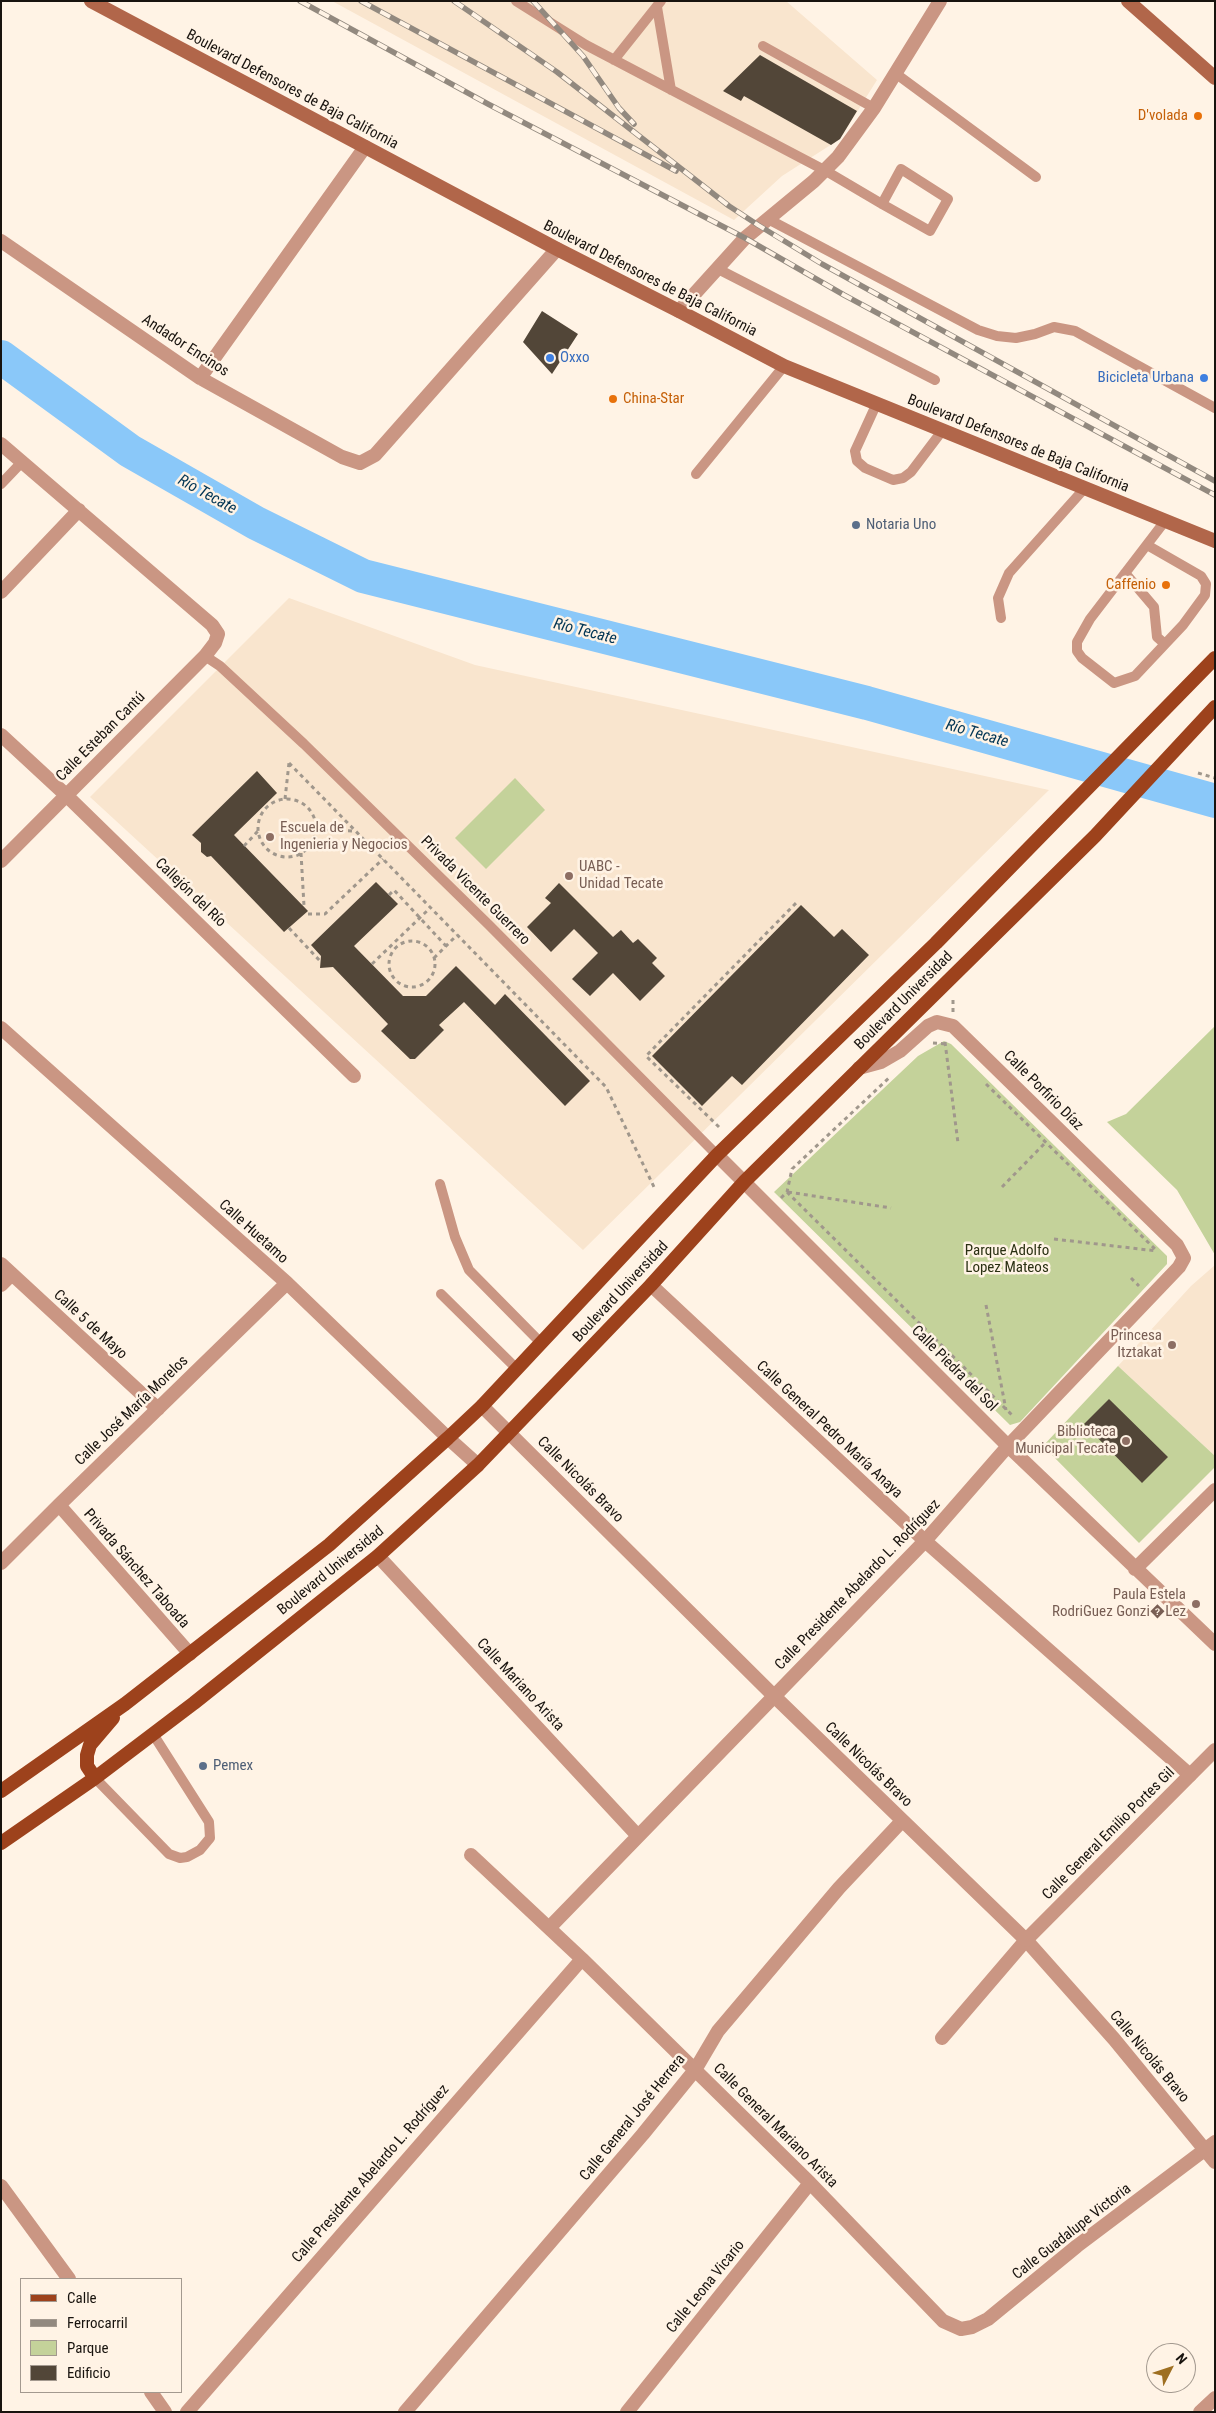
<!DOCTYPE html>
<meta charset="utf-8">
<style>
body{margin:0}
#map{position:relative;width:1216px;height:2413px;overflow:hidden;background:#fff3e5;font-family:"Roboto Condensed",sans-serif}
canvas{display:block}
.frame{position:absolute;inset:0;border:2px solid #18130e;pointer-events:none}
.legend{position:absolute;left:20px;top:2278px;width:162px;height:115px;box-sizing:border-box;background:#fff3e5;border:1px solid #a3998f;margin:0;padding:6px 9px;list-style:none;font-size:15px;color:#18130e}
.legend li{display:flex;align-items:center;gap:10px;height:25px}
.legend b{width:25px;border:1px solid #a3998f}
.north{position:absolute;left:1146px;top:2343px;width:50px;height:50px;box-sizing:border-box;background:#fff3e5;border:1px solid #a3998f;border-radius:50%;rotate:49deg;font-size:14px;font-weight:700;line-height:20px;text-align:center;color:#18130e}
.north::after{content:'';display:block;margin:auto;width:18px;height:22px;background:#9e6f21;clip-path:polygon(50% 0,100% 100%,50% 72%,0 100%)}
</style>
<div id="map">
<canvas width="1216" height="2413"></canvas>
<div class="frame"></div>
<ul class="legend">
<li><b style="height:6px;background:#9d421c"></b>Calle</li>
<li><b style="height:6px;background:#92897f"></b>Ferrocarril</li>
<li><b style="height:14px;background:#c4d29a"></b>Parque</li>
<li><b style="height:14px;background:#524638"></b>Edificio</li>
</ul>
<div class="north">N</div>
</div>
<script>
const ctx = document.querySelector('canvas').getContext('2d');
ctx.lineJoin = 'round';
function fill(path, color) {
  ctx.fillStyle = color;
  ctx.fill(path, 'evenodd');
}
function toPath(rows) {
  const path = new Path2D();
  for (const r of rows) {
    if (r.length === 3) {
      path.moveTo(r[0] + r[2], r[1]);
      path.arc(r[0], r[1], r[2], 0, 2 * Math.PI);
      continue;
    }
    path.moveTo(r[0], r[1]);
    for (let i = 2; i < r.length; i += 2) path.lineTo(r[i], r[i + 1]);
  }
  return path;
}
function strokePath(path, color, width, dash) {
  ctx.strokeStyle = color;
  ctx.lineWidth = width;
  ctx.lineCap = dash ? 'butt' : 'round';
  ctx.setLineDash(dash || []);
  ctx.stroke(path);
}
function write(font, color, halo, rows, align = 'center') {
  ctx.font = font + ' "Roboto Condensed",sans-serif';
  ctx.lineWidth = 5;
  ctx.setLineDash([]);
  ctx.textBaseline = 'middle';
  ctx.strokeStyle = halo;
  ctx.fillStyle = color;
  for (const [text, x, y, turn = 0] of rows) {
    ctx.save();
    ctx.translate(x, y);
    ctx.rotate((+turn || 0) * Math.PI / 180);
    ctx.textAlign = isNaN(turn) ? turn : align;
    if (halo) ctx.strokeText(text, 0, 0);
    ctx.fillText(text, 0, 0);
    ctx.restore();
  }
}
fill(toPath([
 [332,1,786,1,877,80,840,139,782,176,734,220],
 [289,598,475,665,1049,790,583,1250,90,797],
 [1215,1265,1215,1456,1118,1366,1191,1286]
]), '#f9e5ce');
fill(toPath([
 [515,778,545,810,486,869,455,838],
 [1215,1026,1215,1255,1177,1190,1107,1122,1126,1114],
 [944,1041,951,1044,1167,1256,1167,1264,1020,1422,1010,1425,774,1192,918,1056],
 [1118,1366,1215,1456,1215,1467,1139,1543,1043,1446]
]), '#c4d29a');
strokePath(toPath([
 [1,357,130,451,256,523,363,576,867,703,1215,801]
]), '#8ac8f9', 34);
fill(toPath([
 [760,55,857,111,840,139,831,145,744,96,741,101,723,91],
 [542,311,578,334,552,374,523,342],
 [257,771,277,793,234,835,308,911,284,932,211,856,207,857,201,852,201,843,192,835],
 [376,882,398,904,354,946,403,996,426,996,456,966,495,1005,505,994,590,1081,565,1106,464,1002,439,1025,444,1030,415,1059,410,1059,381,1031,388,1024,333,967,320,968,321,956,311,945],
 [559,883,613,937,621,930,633,943,638,939,657,958,652,963,665,976,640,1001,613,973,590,996,572,979,598,953,574,929,551,952,527,927,551,903,545,898],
 [801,905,834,937,842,929,869,955,742,1085,732,1076,702,1106,652,1056],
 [1109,1399,1168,1457,1142,1483,1084,1424]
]), '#524638');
strokePath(toPath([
 [289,763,606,1087,654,1187],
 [1198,773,1215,778],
 [285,799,289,763],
 [287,828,29],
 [316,830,355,831],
 [244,846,258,831],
 [301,853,304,906],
 [389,895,394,890,446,946],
 [308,914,325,914,383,859],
 [289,928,321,962],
 [412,964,23],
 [434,958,457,935],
 [372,964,430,908],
 [953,1012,953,998],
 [945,1042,958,1143],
 [933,1043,946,1044],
 [986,1084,1157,1251],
 [719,1127,646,1056,797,902],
 [1002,1187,1046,1142],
 [787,1192,1014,1417],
 [788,1192,891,1208],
 [781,1198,787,1192,792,1169,891,1076],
 [1054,1239,1157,1251],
 [1131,1278,1139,1286],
 [986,1305,1006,1410]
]), '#a0978c', 3, [4, 4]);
strokePath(toPath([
 [516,1,586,45,826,171,882,204,930,231,948,199,901,169,882,204],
 [657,7,671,90],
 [763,46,874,108],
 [614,60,661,1],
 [895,73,1036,177],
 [768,219,978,330,997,336,1016,338,1035,334,1054,327,1075,331,1215,408],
 [718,269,935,380],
 [876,405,855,451,857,461,865,468,893,480,903,478,911,472,942,431],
 [696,474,784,366],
 [1,484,22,462],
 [1147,545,1201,576,1206,584,1205,595,1183,625,1135,676,1114,683,1082,658,1077,651,1077,642,1090,619,1165,521],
 [1125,573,1154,607,1157,637,1165,644],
 [1001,618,998,598,1009,573,1084,489],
 [205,656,220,666,304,744,489,925,717,1155],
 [440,1184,455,1237,469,1270,541,1343],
 [441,1294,517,1369],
 [95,1778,169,1854,180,1858,187,1857,200,1850,210,1838,209,1822,153,1734]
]), '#ca9683', 10);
strokePath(toPath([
 [1,241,200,378,342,457,360,463,375,455,557,249],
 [679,311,745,238,814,181,838,157,874,108,940,1],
 [200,378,365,147],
 [1,444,212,625,218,634,215,643,205,656,1,861],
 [1,592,79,510],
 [1,735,66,795,354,1076],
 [1,1028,287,1283,448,1438,478,1465],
 [717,1155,1008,1446,1215,1644],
 [1,1264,158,1409],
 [1,1285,12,1274],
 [651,1285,925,1541,1190,1775],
 [59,1505,190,1654],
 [378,1556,638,1836],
 [1,1563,59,1505,287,1283],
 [1135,1569,1215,1490],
 [471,1855,582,1959,810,2183,943,2321,961,2329,972,2327,988,2319,1077,2246,1215,2142],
 [549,1928,925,1541,1008,1446,1179,1267,1184,1258,1177,1245,953,1026,937,1022,928,1026,900,1051,881,1062,859,1068],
 [942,2038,1026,1940,1114,2039,1215,2162],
 [1,2186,69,2279],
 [151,2392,165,2412],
 [187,2412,582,1959],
 [405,2412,643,2134,695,2070,718,2031,839,1888,902,1821],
 [627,2412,810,2183],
 [1200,2412,1215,2398]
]), '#ca9683', 14);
strokePath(toPath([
 [482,1406,774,1696,1026,1940,1215,1750]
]), '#ca9683', 14);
strokePath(toPath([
 [91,1,557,249,679,311,784,366,1215,541],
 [1128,1,1215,78]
]), '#b1664a', 14);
strokePath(toPath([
 [95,1778,87,1766,87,1755,90,1745,113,1718],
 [1,1791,125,1704,329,1545,448,1438,482,1406,717,1155,936,943,1215,658],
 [1,1843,95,1778,194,1703,378,1556,478,1465,651,1285,745,1181,1095,836,1215,707]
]), '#9d421c', 14);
const rail = toPath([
 [300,1,488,104,745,238,844,295,1215,495],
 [361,1,676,171],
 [454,1,557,72,729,206,758,225,822,264,1215,481],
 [533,1,583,56,619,108,634,124]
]);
strokePath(rail, '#92897f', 5.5);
strokePath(rail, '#fff3e5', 4, [11]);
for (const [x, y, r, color] of [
 [1198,116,5,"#e8710a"],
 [550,358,5,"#3f7fe0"],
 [1204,378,5,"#3f7fe0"],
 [613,399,5,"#e8710a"],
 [856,525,5,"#5c6f8a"],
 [1166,585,5,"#e8710a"],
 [270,837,5,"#8d6e63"],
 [569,876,5,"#8d6e63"],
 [1172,1345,5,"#8d6e63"],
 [1126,1441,5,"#8d6e63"],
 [1196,1604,5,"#8d6e63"],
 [203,1766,5,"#5c6f8a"]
]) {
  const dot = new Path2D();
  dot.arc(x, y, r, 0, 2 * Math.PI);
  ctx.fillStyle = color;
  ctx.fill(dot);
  strokePath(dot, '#fff3e5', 2);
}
write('15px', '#18130e', '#fff3e5', [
 ["Boulevard Defensores de Baja California",292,90,28],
 ["Boulevard Defensores de Baja California",650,279,27],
 ["Andador Encinos",185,346,33],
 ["Boulevard Defensores de Baja California",1018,444,22],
 ["Calle Esteban Cantú",101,737,-45],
 ["Privada Vicente Guerrero",475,891,45],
 ["Callejón del Río",190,893,44],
 ["Boulevard Universidad",904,1001,-45],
 ["Calle Porfirio Díaz",1043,1091,45],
 ["Calle Huetamo",253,1232,42],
 ["Boulevard Universidad",621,1292,-47],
 ["Calle 5 de Mayo",90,1325,43],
 ["Calle Piedra del Sol",954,1369,45],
 ["Calle José María Morelos",132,1411,-44],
 ["Calle General Pedro María Anaya",829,1430,43],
 ["Calle Nicolás Bravo",580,1480,45],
 ["Privada Sánchez Taboada",136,1569,49],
 ["Boulevard Universidad",331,1571,-39],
 ["Calle Presidente Abelardo L. Rodríguez",858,1585,-46],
 ["Calle Mariano Arista",520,1685,47],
 ["Calle Nicolás Bravo",868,1765,44],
 ["Calle General Emilio Portes Gil",1109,1834,-45],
 ["Calle Nicolás Bravo",1149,2057,50],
 ["Calle General José Herrera",633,2118,-51],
 ["Calle General Mariano Arista",775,2126,45],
 ["Calle Presidente Abelardo L. Rodríguez",371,2174,-49],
 ["Calle Guadalupe Victoria",1072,2232,-38],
 ["Calle Leona Vicario",706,2287,-51]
]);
write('15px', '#c56008', '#fff3e5', [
 ["D'volada",1188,116],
 ["China-Star",623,399,"left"],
 ["Caffenio",1156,585]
], 'right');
write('15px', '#366cbe', '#fff3e5', [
 ["Oxxo",560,358],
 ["Bicicleta Urbana",1194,378,"right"]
], 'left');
write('15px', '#4e5e75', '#fff3e5', [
 ["Notaria Uno",866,525],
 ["Pemex",213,1766]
], 'left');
write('15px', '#785e54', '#fff3e5', [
 ["Escuela de",280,828,"left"],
 ["Ingenieria y Negocios",280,845,"left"],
 ["UABC -",579,867,"left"],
 ["Unidad Tecate",579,884,"left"],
 ["Princesa",1162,1336],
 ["Itztakat",1162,1353],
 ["Biblioteca",1116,1432],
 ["Municipal Tecate",1116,1449],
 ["Paula Estela",1186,1595],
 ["RodriGuez Gonzi�Lez",1186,1612]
], 'right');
write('15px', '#2a3012', '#fff3e5', [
 ["Parque Adolfo",1007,1251],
 ["Lopez Mateos",1007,1268]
]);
write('italic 16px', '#023554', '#fff3e5', [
 ["Río Tecate",207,495,29],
 ["Río Tecate",585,632,14],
 ["Río Tecate",977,734,16]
]);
</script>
